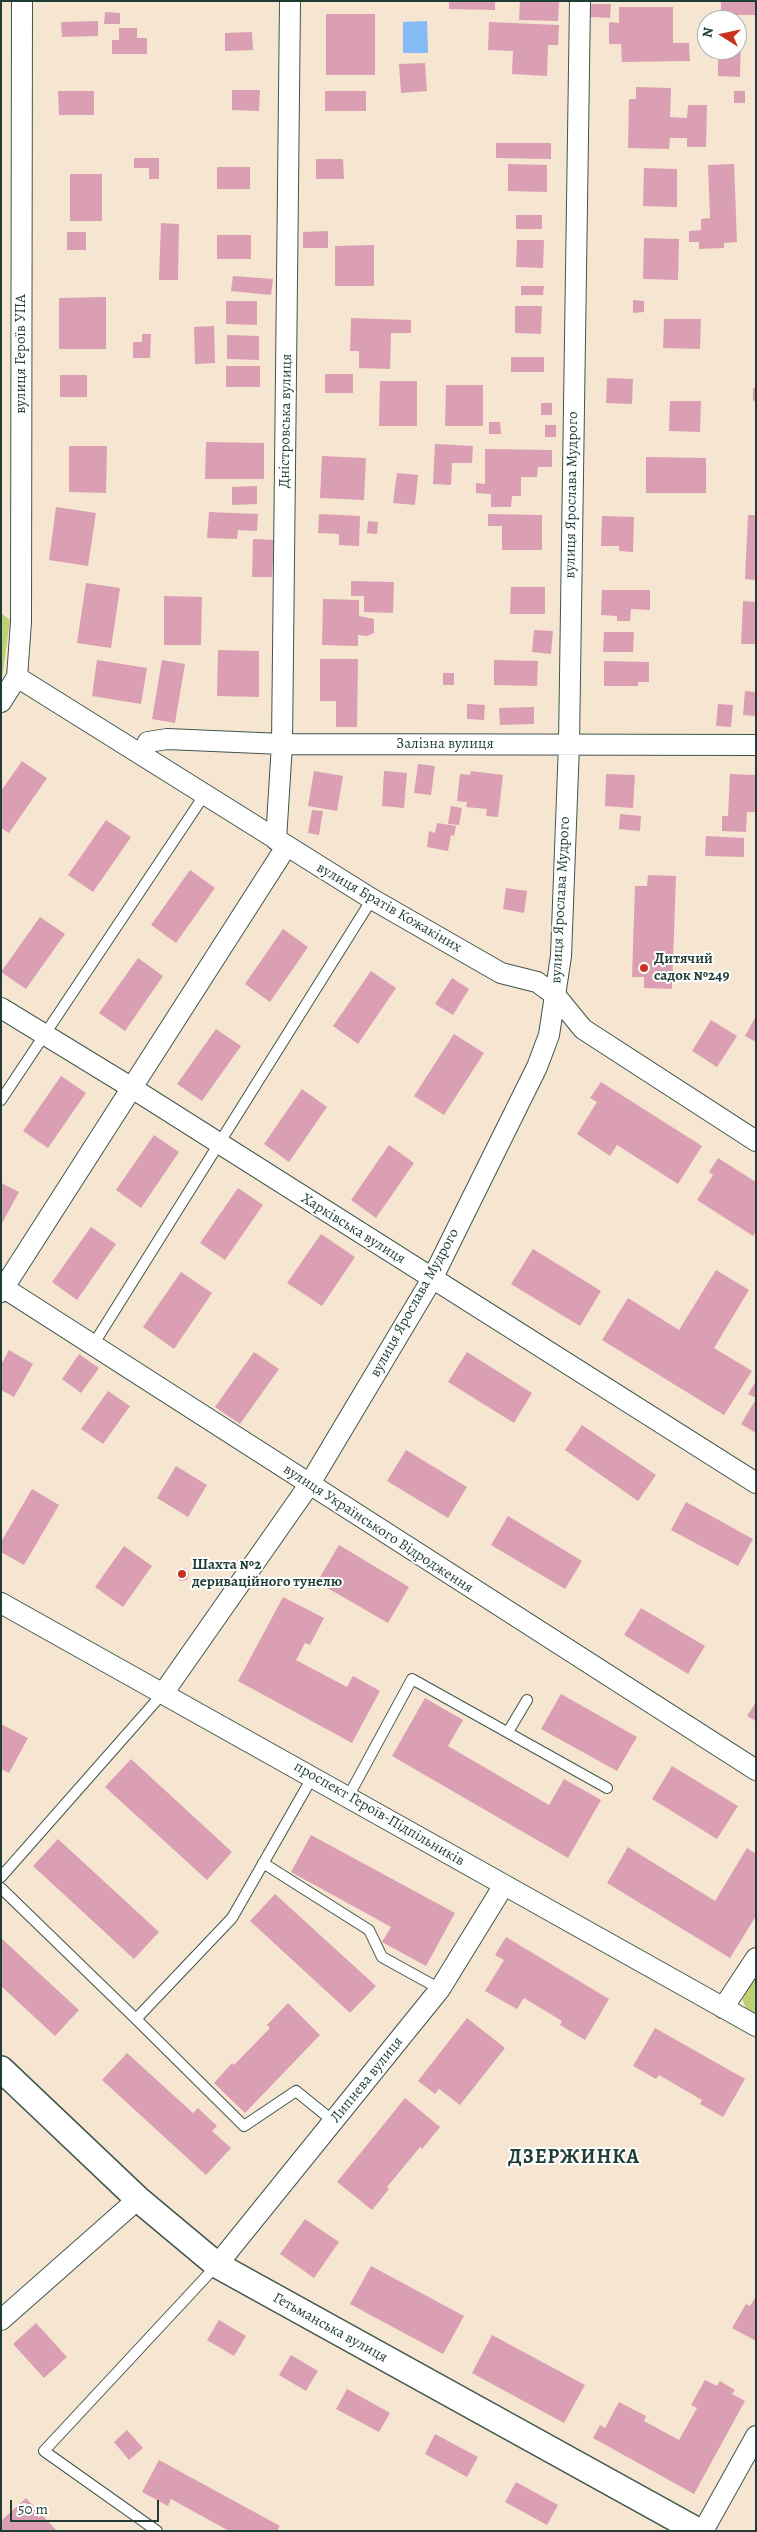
<!DOCTYPE html>
<meta charset="utf-8">
<style>
body{margin:0}
#map{position:relative;width:757px;height:2532px;overflow:hidden;background:#f6e6d1;font-family:Alegreya,serif}
canvas{display:block}
.frame{position:absolute;inset:0;border:2px solid #1f3d34;pointer-events:none}
.north{position:absolute;left:697px;top:10px;width:50px;height:50px;box-sizing:border-box;background:#fff;border:1px solid #a5b1ae;border-radius:50%;rotate:280deg;font-size:14px;font-weight:700;line-height:20px;text-align:center;color:#1f3d34}
.north::after{content:'';display:block;margin:auto;width:18px;height:22px;background:#c8321e;clip-path:polygon(50% 0,100% 100%,50% 72%,0 100%)}
.scale{position:absolute;left:10px;top:2500px;width:149px;height:22px;box-sizing:border-box;border:2px solid #1f3d34;border-top:0;padding-left:6px;font-size:15px;line-height:18px;white-space:nowrap;color:#1f3d34;-webkit-text-stroke:4px #fff;paint-order:stroke}
</style>
<div id="map">
<canvas width="757" height="2532"></canvas>
<div class="frame"></div>
<div class="north">N</div>
<div class="scale">50 m</div>
</div>
<script>
const ctx = document.querySelector('canvas').getContext('2d');
ctx.lineJoin = 'round';
function fill(path, color) {
  ctx.fillStyle = color;
  ctx.fill(path, 'evenodd');
}
function toPath(rows) {
  const path = new Path2D();
  for (const r of rows) {
    path.moveTo(r[0], r[1]);
    for (let i = 2; i < r.length; i += 2) path.lineTo(r[i], r[i + 1]);
  }
  return path;
}
function strokePath(path, color, width, dash) {
  ctx.strokeStyle = color;
  ctx.lineWidth = width;
  ctx.lineCap = dash ? 'butt' : 'round';
  ctx.setLineDash(dash || []);
  ctx.stroke(path);
}
function write(font, color, halo, rows, align = 'center') {
  ctx.font = font + ' Alegreya,serif';
  ctx.lineWidth = 4;
  ctx.setLineDash([]);
  ctx.textBaseline = 'middle';
  ctx.strokeStyle = halo;
  ctx.fillStyle = color;
  for (const [text, x, y, turn = 0] of rows) {
    ctx.save();
    ctx.translate(x, y);
    ctx.rotate((+turn || 0) * Math.PI / 180);
    ctx.textAlign = isNaN(turn) ? turn : align;
    if (halo) ctx.strokeText(text, 0, 0);
    ctx.fillText(text, 0, 0);
    ctx.restore();
  }
}
fill(toPath([
 [1,613,10,620,1,686],
 [756,1971,756,2018,747,2013,743,2000,745,1987]
]), '#c0cf72');
fill(toPath([
 [427,21,428,53,403,53,403,22]
]), '#85bbf4');
fill(toPath([
 [449,1,495,1,495,10,449,9],
 [520,1,559,2,558,21,519,20],
 [721,1,756,1,756,15,721,15],
 [591,4,611,4,610,18,590,17],
 [619,7,673,7,673,43,689,43,690,61,622,62,621,44,609,44,609,22,619,23],
 [105,12,120,13,120,24,104,24],
 [326,14,375,14,375,75,326,75],
 [98,21,98,36,62,37,61,22],
 [489,22,559,25,558,45,548,45,547,76,512,74,513,51,488,50],
 [119,28,137,28,137,38,147,38,147,54,112,54,112,40,119,40],
 [252,32,253,50,225,51,225,33],
 [737,34,741,34,740,77,718,76,718,50,737,50],
 [425,63,427,91,401,93,399,64],
 [636,87,671,88,670,117,687,118,688,105,707,105,706,147,687,147,687,138,670,138,669,149,628,148,629,99,636,99],
 [232,90,260,90,259,111,232,110],
 [58,91,94,91,94,115,59,115],
 [325,91,366,91,366,111,325,111],
 [734,91,745,91,745,103,734,103],
 [496,143,551,143,551,159,496,158],
 [134,158,159,158,159,179,149,179,149,168,134,168],
 [316,159,343,159,344,179,316,179],
 [508,164,547,165,547,192,508,191],
 [734,164,737,242,724,243,724,248,699,249,699,242,689,242,689,231,701,230,701,219,710,218,708,165],
 [217,167,250,167,250,189,217,189],
 [644,168,677,169,677,207,643,206],
 [70,174,102,174,102,221,70,221],
 [516,215,542,215,542,229,516,229],
 [161,223,179,224,178,280,159,280],
 [328,231,328,248,303,248,303,232],
 [67,232,86,232,86,250,67,250],
 [217,235,251,235,251,259,217,259],
 [644,238,679,239,678,280,643,279],
 [517,240,544,240,543,268,516,267],
 [374,245,374,286,335,286,335,246],
 [233,276,273,279,271,295,231,291],
 [521,286,544,286,543,295,521,295],
 [106,297,106,349,59,349,59,298],
 [633,300,644,301,644,312,633,313],
 [226,301,257,301,257,325,226,324],
 [515,306,542,306,541,334,515,333],
 [351,318,411,320,411,333,391,333,390,369,359,368,359,351,350,351],
 [664,319,701,319,700,349,663,348],
 [214,326,215,363,195,364,194,327],
 [142,334,151,334,150,358,133,358,133,342,142,342],
 [227,335,259,336,259,360,227,359],
 [511,357,544,357,544,372,511,372],
 [226,366,260,366,260,387,226,387],
 [325,374,353,374,353,393,325,393],
 [60,375,87,375,87,397,60,397],
 [607,378,633,379,632,404,606,403],
 [380,381,417,381,417,426,379,426],
 [446,385,483,385,483,426,445,426],
 [756,386,756,402,753,400,753,389],
 [670,401,701,401,700,432,669,431],
 [541,403,552,403,552,415,541,415],
 [489,422,500,422,501,434,489,434],
 [545,425,556,425,556,437,545,437],
 [206,442,264,443,264,479,205,479],
 [435,444,473,446,472,463,452,463,451,485,433,484],
 [69,446,107,446,106,493,69,492],
 [485,449,552,450,552,467,538,467,537,477,521,477,521,496,512,496,511,507,491,507,491,494,476,493,476,483,485,484],
 [322,456,366,458,364,500,320,498],
 [646,457,706,458,706,493,646,493],
 [397,473,418,475,415,505,393,503],
 [257,486,257,504,232,505,232,487],
 [56,507,96,513,88,566,49,560],
 [209,512,258,514,257,531,238,530,237,539,207,538],
 [319,514,360,516,359,546,339,545,339,534,318,533],
 [488,514,542,515,542,550,502,550,502,526,488,526],
 [748,515,756,515,756,580,745,579],
 [602,516,634,517,633,552,619,551,619,546,601,546],
 [368,521,378,522,377,534,367,533],
 [253,539,274,540,272,577,252,577],
 [351,581,394,582,393,613,364,612,364,596,351,596],
 [86,583,120,588,111,648,77,643],
 [511,587,545,587,545,614,510,614],
 [602,590,650,590,650,610,631,609,630,621,617,621,617,616,601,615],
 [164,596,202,597,201,645,164,645],
 [323,599,359,600,359,616,374,619,374,633,367,636,358,635,358,646,322,645],
 [743,601,756,602,756,644,741,644],
 [534,630,553,631,551,654,532,652],
 [604,632,634,632,633,652,603,652],
 [218,650,259,651,259,697,217,696],
 [320,659,358,659,357,727,336,727,336,701,320,701],
 [97,660,147,668,141,704,92,696],
 [162,660,185,664,175,723,152,719],
 [494,660,538,661,537,686,494,685],
 [604,661,649,662,649,682,638,682,638,686,604,686],
 [443,673,454,673,454,685,443,685],
 [745,691,756,692,756,716,743,715],
 [467,704,485,705,484,720,467,719],
 [718,704,733,705,731,727,716,726],
 [534,707,534,724,500,725,499,708],
 [22,761,47,778,9,833,1,828,1,791],
 [418,764,435,766,431,795,414,793],
 [314,771,343,776,337,811,308,806],
 [384,771,407,773,404,808,382,806],
 [471,771,503,775,498,817,486,816,487,809,466,807,467,802,457,801,460,774,470,775],
 [606,774,635,775,633,808,605,806],
 [730,774,756,775,756,812,747,812,746,832,722,831,722,816,728,816],
 [451,806,462,808,459,825,448,824],
 [312,810,323,811,319,835,308,833],
 [620,814,641,816,640,831,619,829],
 [106,820,131,837,93,892,68,875],
 [437,823,456,826,454,836,451,835,448,851,427,847,429,831,435,833],
 [706,836,744,838,744,857,705,856],
 [190,870,215,888,176,943,151,925],
 [648,875,676,876,672,989,644,988,644,977,632,977,635,886,647,886],
 [506,888,527,891,524,913,503,909],
 [40,917,65,934,26,989,1,972],
 [283,929,308,947,270,1002,245,984],
 [138,958,163,976,125,1031,99,1013],
 [371,971,396,988,358,1044,333,1026],
 [452,978,469,989,453,1015,435,1004],
 [756,1016,756,1042,745,1036],
 [711,1020,737,1036,717,1067,692,1051],
 [216,1029,241,1046,202,1101,177,1084],
 [454,1034,484,1053,444,1115,414,1096],
 [61,1076,86,1093,48,1148,23,1131],
 [601,1082,702,1146,678,1184,617,1145,610,1156,577,1134,597,1102,590,1098],
 [302,1089,327,1107,289,1162,264,1144],
 [154,1135,179,1152,141,1208,116,1190],
 [389,1145,414,1163,376,1218,351,1200],
 [718,1158,756,1182,756,1231,753,1236,697,1200,713,1175,709,1172],
 [1,1183,19,1192,1,1225],
 [238,1188,263,1205,225,1260,200,1243],
 [91,1227,116,1244,77,1300,52,1282],
 [321,1234,355,1257,322,1306,287,1283],
 [533,1249,601,1291,580,1326,511,1284],
 [716,1270,749,1290,714,1348,752,1371,724,1415,602,1340,628,1298,679,1330],
 [181,1272,212,1293,174,1349,143,1327],
 [9,1350,33,1364,14,1397,1,1390,1,1365],
 [254,1352,279,1369,240,1424,215,1407],
 [467,1352,532,1393,514,1423,448,1382],
 [79,1354,99,1368,81,1393,62,1379],
 [756,1381,756,1398,748,1394],
 [108,1391,130,1406,103,1444,81,1429],
 [756,1399,756,1433,741,1424],
 [582,1425,656,1475,638,1501,565,1450],
 [406,1450,467,1487,448,1518,387,1481],
 [176,1466,207,1485,188,1517,157,1498],
 [32,1489,59,1505,24,1565,1,1552,1,1542],
 [686,1502,753,1539,738,1566,671,1530],
 [508,1516,582,1561,565,1589,491,1545],
 [339,1545,409,1587,388,1623,317,1582],
 [124,1546,152,1566,123,1607,95,1587],
 [185,1568,189,1574,187,1580,180,1581,176,1575,178,1569],
 [283,1597,324,1618,310,1645,305,1643,296,1660,347,1687,353,1676,380,1691,352,1743,238,1681],
 [641,1608,705,1646,688,1674,624,1635],
 [561,1694,637,1737,617,1771,541,1729],
 [425,1698,463,1720,448,1746,549,1805,564,1779,601,1800,568,1858,392,1756],
 [756,1702,756,1721,747,1716],
 [1,1724,28,1738,9,1773,1,1769],
 [131,1759,232,1852,207,1880,105,1787],
 [672,1766,738,1806,717,1839,652,1799],
 [311,1835,455,1913,426,1966,382,1942,391,1927,291,1872],
 [58,1839,159,1932,134,1959,33,1866],
 [628,1847,715,1901,747,1848,756,1854,756,1916,730,1958,607,1883],
 [275,1894,376,1986,350,2013,250,1921],
 [506,1937,609,1999,585,2040,560,2025,562,2021,524,1998,517,2009,485,1991,504,1960,495,1955],
 [1,1938,79,2010,55,2036,1,1986],
 [288,2003,320,2035,245,2113,214,2083,232,2063,234,2065,270,2028,267,2025],
 [467,2018,505,2048,460,2105,439,2089,435,2094,418,2081],
 [655,2028,745,2079,723,2117,700,2104,702,2100,659,2075,656,2079,633,2066],
 [127,2053,193,2113,198,2108,217,2126,212,2131,231,2148,206,2175,102,2080],
 [405,2098,440,2127,422,2149,420,2147,387,2187,389,2189,372,2210,337,2182],
 [305,2219,339,2242,314,2278,280,2254],
 [371,2266,464,2316,443,2354,350,2304],
 [756,2296,756,2341,732,2328,746,2304,750,2306],
 [219,2320,246,2336,234,2356,207,2340],
 [36,2323,67,2357,44,2378,13,2344],
 [492,2335,585,2385,564,2423,472,2373],
 [291,2355,318,2371,306,2391,279,2375],
 [705,2380,717,2386,720,2381,735,2390,732,2394,745,2401,694,2494,593,2438,600,2425,605,2428,619,2402,646,2416,644,2421,679,2440,697,2408,691,2405],
 [347,2389,390,2413,379,2432,336,2409],
 [127,2430,143,2448,129,2460,114,2442],
 [435,2434,478,2457,467,2477,425,2454],
 [159,2460,280,2526,277,2531,229,2531,171,2499,168,2506,142,2492],
 [516,2482,558,2505,547,2525,505,2502],
 [26,2498,57,2531,1,2531,1,2521]
]), '#da9fb2');
const service = toPath([
 [1,1100,205,794],
 [93,1345,372,899],
 [508,1732,527,1700],
 [348,1797,412,1679,607,1788],
 [263,1863,369,1930,382,1957,440,1989],
 [1,1877,164,1692],
 [1,1888,136,2019,232,1918,313,1776],
 [136,2019,244,2126,296,2091,333,2121],
 [157,2531,44,2451,217,2265]
]);
const minor = toPath([
 [17,677,372,899,501,973,537,982,556,996,583,1029,756,1141],
 [1,702,17,677,21,622,22,1],
 [141,754,148,742,167,739,282,744,756,745],
 [276,840,282,744,290,1],
 [1,1008,132,1088,756,1483],
 [1,1286,756,1770],
 [1,1292,286,847],
 [1,1603,756,2026],
 [164,1692,309,1485,432,1279,537,1067,549,1035,561,956,569,744,580,1],
 [723,2008,756,1958],
 [217,2265,440,1989,504,1885],
 [1,2320,138,2199],
 [703,2531,756,2436]
]);
const tertiary = toPath([
 [1,2069,138,2199,217,2265,698,2531]
]);
strokePath(service, '#3f564c', 12);
strokePath(minor, '#3f564c', 22);
strokePath(tertiary, '#3f564c', 28);
strokePath(service, '#fff', 10);
strokePath(minor, '#fff', 20);
strokePath(tertiary, '#fff', 25);
for (const [x, y, r, color] of [
 [644,968,5,"#c8321e"],
 [182,1574,5,"#c8321e"]
]) {
  const dot = new Path2D();
  dot.arc(x, y, r, 0, 2 * Math.PI);
  ctx.fillStyle = color;
  ctx.fill(dot);
  strokePath(dot, '#fff', 2);
}
write('15px', '#1f3d34', '#fff', [
 ["вулиця Героїв УПА",21,354,-90],
 ["Дністровська вулиця",286,421,-89],
 ["вулиця Ярослава Мудрого",572,495,-89],
 ["Залізна вулиця",445,744],
 ["вулиця Ярослава Мудрого",561,900,-87],
 ["вулиця Братів Кожакіних",389,908,30],
 ["Харківська вулиця",353,1229,32],
 ["вулиця Ярослава Мудрого",415,1303,-61],
 ["вулиця Українського Відродження",378,1529,33],
 ["проспект Героїв-Підпільників",379,1814,30],
 ["Липнева вулиця",367,2080,-51],
 ["Гетьманська вулиця",330,2328,29]
]);
write('bold 15px', '#1f3d34', '#fff', [
 ["Дитячий",654,959],
 ["садок №249",654,976],
 ["Шахта №2",192,1565],
 ["дериваційного тунелю",192,1582]
], 'left');
ctx.letterSpacing = '1px';
write('bold 20px', '#1f3d34', '#fff', [
 ["ДЗЕРЖИНКА",574,2158]
]);
ctx.letterSpacing = '0px';
</script>
